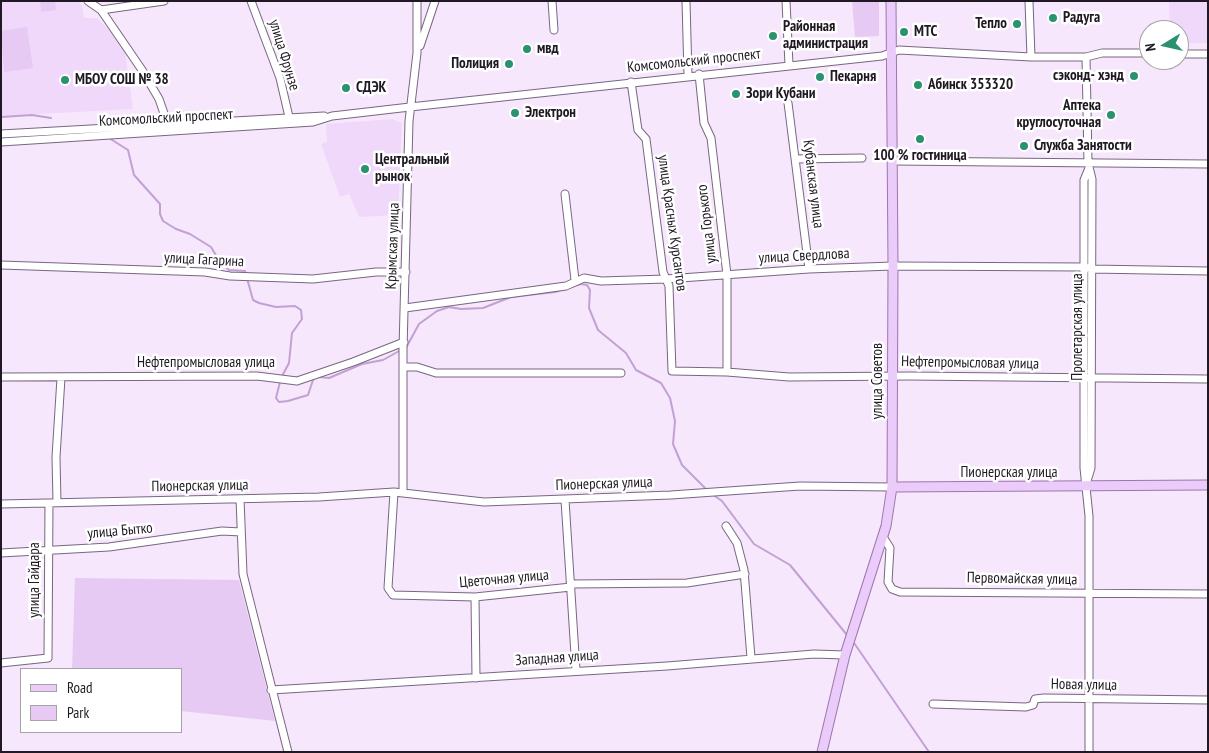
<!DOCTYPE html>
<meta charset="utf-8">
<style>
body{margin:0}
#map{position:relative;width:1209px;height:753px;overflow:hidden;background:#f6e7fd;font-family:"PT Sans Narrow",sans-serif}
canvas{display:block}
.frame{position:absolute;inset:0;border:2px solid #201923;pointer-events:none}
.legend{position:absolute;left:20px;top:668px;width:162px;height:65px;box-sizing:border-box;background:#fff;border:1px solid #a6a3a7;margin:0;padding:6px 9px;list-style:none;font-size:15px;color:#201923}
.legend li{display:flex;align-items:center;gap:10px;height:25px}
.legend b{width:25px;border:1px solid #a6a3a7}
.north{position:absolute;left:1139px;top:20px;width:50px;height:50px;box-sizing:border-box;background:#fff;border:1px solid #a6a3a7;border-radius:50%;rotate:261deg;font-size:14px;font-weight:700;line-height:20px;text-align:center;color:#201923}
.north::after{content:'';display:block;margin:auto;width:18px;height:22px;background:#2b9270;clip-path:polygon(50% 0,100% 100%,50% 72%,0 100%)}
</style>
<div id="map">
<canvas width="1209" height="753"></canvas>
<div class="frame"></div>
<ul class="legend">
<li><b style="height:6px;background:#ebcbf9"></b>Road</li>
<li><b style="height:14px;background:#e6caf3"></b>Park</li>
</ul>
<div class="north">N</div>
</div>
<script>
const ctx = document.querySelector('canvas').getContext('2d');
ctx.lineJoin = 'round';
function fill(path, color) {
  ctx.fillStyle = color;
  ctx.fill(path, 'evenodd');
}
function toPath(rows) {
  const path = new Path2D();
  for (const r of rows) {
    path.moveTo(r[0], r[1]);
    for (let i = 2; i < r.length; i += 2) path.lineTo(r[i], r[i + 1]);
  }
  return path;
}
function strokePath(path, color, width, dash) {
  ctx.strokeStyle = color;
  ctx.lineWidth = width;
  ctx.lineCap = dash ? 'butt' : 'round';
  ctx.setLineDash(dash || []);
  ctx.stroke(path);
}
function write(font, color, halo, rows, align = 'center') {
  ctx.font = font + ' "PT Sans Narrow",sans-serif';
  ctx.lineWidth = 5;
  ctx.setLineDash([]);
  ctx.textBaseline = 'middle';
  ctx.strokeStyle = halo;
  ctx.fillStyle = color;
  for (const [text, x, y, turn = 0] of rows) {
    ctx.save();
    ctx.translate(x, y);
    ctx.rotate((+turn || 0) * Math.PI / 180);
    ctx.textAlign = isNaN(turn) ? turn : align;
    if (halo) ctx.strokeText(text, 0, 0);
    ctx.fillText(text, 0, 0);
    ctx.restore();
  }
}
fill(toPath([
 [1,1,77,1,82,5,84,18,97,18,117,38,125,51,133,109,1,116],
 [1169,1,1208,1,1208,43,1179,43,1179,30,1170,30],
 [392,119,402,123,398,215,359,217,349,194,340,197,321,144,327,142,326,124]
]), '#f0d8fb');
fill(toPath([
 [40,1,55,1,56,10,41,12],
 [852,1,879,1,879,36,855,37],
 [27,27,33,68,4,72,1,31],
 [75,578,239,580,275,721,181,711,181,669,72,669]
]), '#e6caf3');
strokePath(toPath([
 [1,117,32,115,51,118],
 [82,140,109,138,128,150,134,175,160,204,160,214,163,221,176,229,190,234,211,247,220,262,229,270,245,271,253,300,259,303,276,307,295,306,301,310,302,319,292,333,289,363,281,378],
 [406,348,419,324,437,311,449,307,461,309,483,308,511,297,555,292,581,284,587,285,590,290,589,308,598,330,626,353,636,370,661,383,670,398,675,421,673,444,682,465,707,490],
 [319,377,329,378,362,364,383,360,401,350],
 [280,382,276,398,279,402,288,401,308,395,314,377],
 [712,494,722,501,754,544,790,565,847,635],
 [852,640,929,752]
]), '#c2a1d2', 2);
const minor = toPath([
 [88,1,101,10,142,70,159,99,169,128],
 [251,1,280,78,289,117],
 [552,1,554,30],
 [686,1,688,75],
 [786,1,789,65],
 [1029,1,1031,57],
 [101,10,164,1],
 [420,46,435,1],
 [1179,54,1208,54],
 [1086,57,1088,163,1092,179,1091,468,1087,481],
 [699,74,704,123,711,138,727,275,727,372],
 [631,82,638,130,646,139,663,272,669,286,672,371,727,372,789,377,909,376,1208,379],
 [788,103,809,269],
 [1,134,324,116],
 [1,142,313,122,332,116,410,107,882,56,899,50,1031,57,1086,57,1102,53,1149,53],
 [796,159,862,158],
 [893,161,1208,164],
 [1089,168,1084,180,1084,468,1089,516,1089,752],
 [565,194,575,280],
 [1,265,205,272,230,276,313,279,376,272,406,272],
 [405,308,566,286,584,278,601,281,666,279,809,269,893,266,1084,267,1092,269,1208,271],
 [403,367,417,367,436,373,621,373],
 [1,377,257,376,297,381,353,362,404,342],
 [394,492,388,588,393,595,475,597,571,587],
 [403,492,403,349,409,121,417,53,417,1],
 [240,499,243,574,288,752],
 [565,500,576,670],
 [57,502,56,457,61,378],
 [1,504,319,497,394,492,484,502,671,495,800,486,892,487],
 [726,526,737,543,744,570,751,658],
 [883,537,890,548,888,582,892,589,900,592,1208,594],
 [1,553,109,547,222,531,241,532],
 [571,584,687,583,745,574],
 [475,597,476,678],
 [1,663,48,658,49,503],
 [271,690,667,666,814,654,845,655],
 [933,704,1026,707,1033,705,1035,699,1044,698,1208,700]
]);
const major = toPath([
 [892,487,1208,485],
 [822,752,845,655,886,526,892,487,893,266,891,1]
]);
strokePath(minor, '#78677f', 9);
strokePath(major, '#9c77ac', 11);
strokePath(minor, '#fff', 7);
strokePath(major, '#ebcbf9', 9);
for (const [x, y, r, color] of [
 [1053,18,5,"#2b9270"],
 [1017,24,5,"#2b9270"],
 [904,32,5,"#2b9270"],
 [773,36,5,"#2b9270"],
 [527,49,5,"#2b9270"],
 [509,64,5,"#2b9270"],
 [1134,76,5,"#2b9270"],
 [820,77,5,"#2b9270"],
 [65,80,5,"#2b9270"],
 [918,85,5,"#2b9270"],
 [346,88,5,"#2b9270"],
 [736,94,5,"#2b9270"],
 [515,113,5,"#2b9270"],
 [1111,115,5,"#2b9270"],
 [920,139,5,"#2b9270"],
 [1024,146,5,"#2b9270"],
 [365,169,5,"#2b9270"]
]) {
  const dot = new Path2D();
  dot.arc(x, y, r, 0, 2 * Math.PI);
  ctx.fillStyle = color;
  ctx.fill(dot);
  strokePath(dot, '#fff', 2);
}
write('bold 15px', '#201923', '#fff', [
 ["Радуга",1063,18],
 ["Тепло",1007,24,"right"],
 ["Районная",783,27],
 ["администрация",783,44],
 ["МТС",914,32],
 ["мвд",537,49],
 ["Полиция",499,64,"right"],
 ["сэконд- хэнд",1124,76,"right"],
 ["Пекарня",830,77],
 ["МБОУ СОШ № 38",75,80],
 ["Абинск 353320",928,85],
 ["СДЭК",356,88],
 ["Зори Кубани",746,94],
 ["Аптека",1101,106,"right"],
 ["круглосуточная",1101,123,"right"],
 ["Электрон",525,113],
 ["Служба Занятости",1034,146],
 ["100 % гостиница",920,156,"center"],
 ["Центральный",375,160],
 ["рынок",375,177]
], 'left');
write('15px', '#201923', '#fff', [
 ["улица Фрунзе",284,55,73],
 ["Комсомольский проспект",694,61,-6],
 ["Комсомольский проспект",166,118,-3],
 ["Кубанская улица",813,184,83],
 ["улица Красных Курсантов",672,223,82],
 ["улица Горького",707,224,-97],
 ["Крымская улица",393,246,-88],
 ["улица Свердлова",804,256,-3],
 ["улица Гагарина",204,260,3],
 ["Пролетарская улица",1078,327,-90],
 ["Нефтепромысловая улица",206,363],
 ["Нефтепромысловая улица",970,363,1],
 ["улица Советов",878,381,-90],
 ["Пионерская улица",1009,473],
 ["Пионерская улица",604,484,-2],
 ["Пионерская улица",200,486,-1],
 ["улица Бытко",120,531,-5],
 ["Цветочная улица",504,579,-5],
 ["Первомайская улица",1022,579,1],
 ["улица Гайдара",35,580,-90],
 ["Западная улица",557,658,-4],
 ["Новая улица",1084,685,1]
]);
</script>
